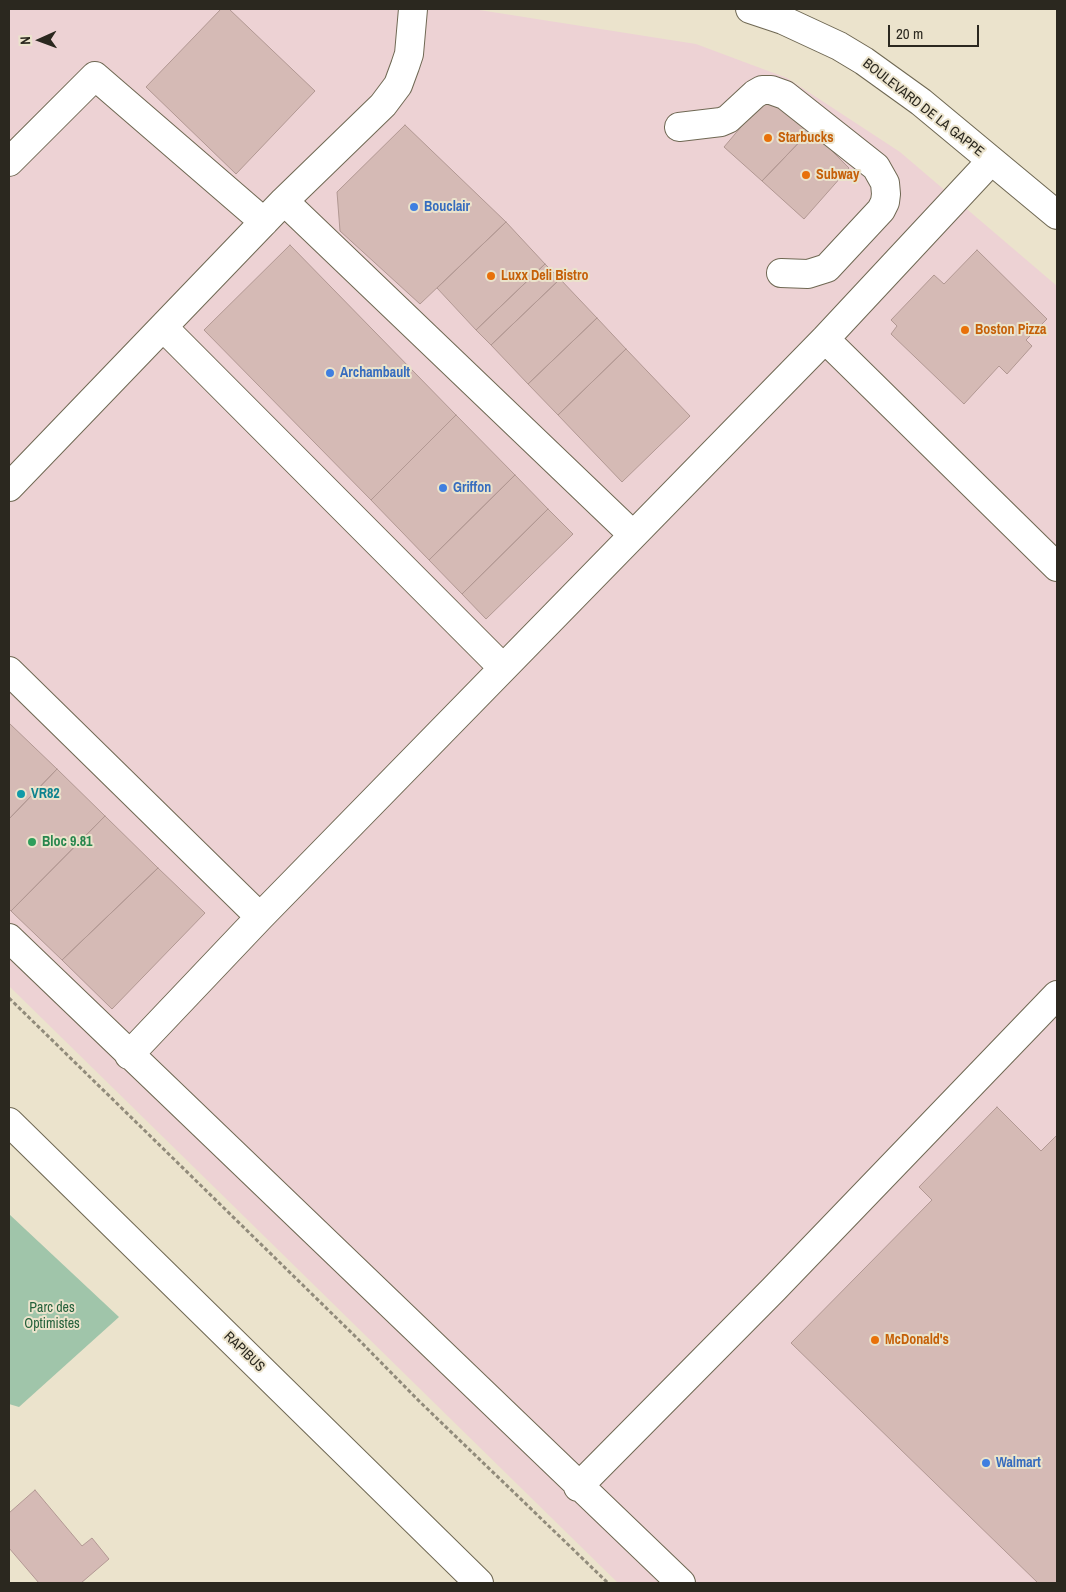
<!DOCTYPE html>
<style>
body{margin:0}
#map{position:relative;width:1066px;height:1592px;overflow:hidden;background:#ebe3cc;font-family:"Archivo Narrow",sans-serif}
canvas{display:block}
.frame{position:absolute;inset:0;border:10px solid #2b281f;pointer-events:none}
.north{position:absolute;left:15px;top:15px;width:50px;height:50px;-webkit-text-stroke:4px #ebe3cc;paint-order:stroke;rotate:268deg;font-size:14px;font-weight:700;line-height:20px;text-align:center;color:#2b281f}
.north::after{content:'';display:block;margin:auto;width:18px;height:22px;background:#2b281f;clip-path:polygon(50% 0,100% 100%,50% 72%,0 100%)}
.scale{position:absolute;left:888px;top:25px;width:91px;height:22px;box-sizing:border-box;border:2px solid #2b281f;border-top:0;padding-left:6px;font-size:15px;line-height:18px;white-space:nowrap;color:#2b281f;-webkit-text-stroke:4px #ebe3cc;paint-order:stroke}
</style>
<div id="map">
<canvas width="1066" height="1592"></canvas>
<div class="frame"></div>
<div class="north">N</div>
<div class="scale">20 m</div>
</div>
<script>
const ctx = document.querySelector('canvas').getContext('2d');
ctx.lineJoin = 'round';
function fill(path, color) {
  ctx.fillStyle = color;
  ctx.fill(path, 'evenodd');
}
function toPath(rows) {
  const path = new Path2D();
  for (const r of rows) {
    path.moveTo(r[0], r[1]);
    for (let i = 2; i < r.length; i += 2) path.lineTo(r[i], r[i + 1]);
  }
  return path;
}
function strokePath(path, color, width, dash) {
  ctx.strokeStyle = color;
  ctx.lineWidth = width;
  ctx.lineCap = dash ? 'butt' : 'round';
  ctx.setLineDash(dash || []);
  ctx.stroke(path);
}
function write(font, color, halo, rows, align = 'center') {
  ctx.font = font + ' "Archivo Narrow",sans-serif';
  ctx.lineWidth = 4;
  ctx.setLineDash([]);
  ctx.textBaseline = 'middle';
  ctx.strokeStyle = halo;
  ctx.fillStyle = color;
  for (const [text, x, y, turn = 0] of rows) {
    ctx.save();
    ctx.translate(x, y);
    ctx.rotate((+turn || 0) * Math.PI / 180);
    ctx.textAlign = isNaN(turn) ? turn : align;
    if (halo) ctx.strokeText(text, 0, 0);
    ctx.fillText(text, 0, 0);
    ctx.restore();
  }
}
fill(toPath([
 [9,9,473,9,696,44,787,78,900,152,1057,286,1057,1583,618,1583,9,986]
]), '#edd2d4');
fill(toPath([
 [9,1214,119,1317,19,1407,9,1404]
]), '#a0c5aa');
const building = toPath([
 [221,9,229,9,315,91,236,174,146,87,221,9],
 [765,102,798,117,811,130,762,181,724,147,746,121,743,118,765,102],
 [405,125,506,222,420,304,340,231,337,192,405,125],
 [811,130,849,168,804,219,762,181,811,130],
 [506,222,545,264,476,330,437,288,506,222],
 [290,245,456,415,371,500,204,330,290,245],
 [977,250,1047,319,1026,340,1032,346,1007,374,999,366,964,404,891,334,897,326,891,320,934,275,944,284,977,250],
 [545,264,560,279,491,345,476,330,545,264],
 [560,279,597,318,528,384,491,345,560,279],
 [597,318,626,349,558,415,528,384,597,318],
 [626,349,690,416,622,482,558,415,626,349],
 [456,415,515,475,429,560,371,500,456,415],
 [515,475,548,509,462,594,429,560,515,475],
 [548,509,573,534,486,619,462,594,548,509],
 [9,723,57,769,9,819,9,723],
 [57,769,105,816,11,911,9,909,9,819,57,769],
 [105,816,158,868,62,960,11,911,105,816],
 [158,868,205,913,112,1009,62,960,158,868],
 [997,1107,1041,1151,1057,1135,1057,1583,1038,1583,791,1343,932,1200,919,1187,997,1107],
 [35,1490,82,1546,92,1538,109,1559,81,1583,39,1583,9,1548,9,1513,35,1490]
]);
fill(building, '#d5bab5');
strokePath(building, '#b29893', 1);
const minor = toPath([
 [750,9,783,20,839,46,864,61,921,102,1057,215],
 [679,127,721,122,728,119,755,94,762,90,771,90,785,95,876,167,885,183,886,194,885,202,881,210,827,268,808,274,781,273],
 [9,162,95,76,264,222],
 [284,201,633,535],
 [163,327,503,668],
 [825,339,1057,567],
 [9,487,284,201,383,105,398,85,405,66,409,54,413,9],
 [9,671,260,917],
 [9,938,681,1583],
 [129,1055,260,917,825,339,991,161],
 [9,1122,479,1583],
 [578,1487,773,1290,1057,995]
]);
strokePath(minor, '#6f6853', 30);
strokePath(toPath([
 [9,998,359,1340,420,1402,608,1583]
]), '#918b7b', 3, [4, 2.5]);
strokePath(minor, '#fff', 28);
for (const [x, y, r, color] of [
 [768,138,5,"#e8710a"],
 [806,175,5,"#e8710a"],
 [414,207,5,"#3f7fe0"],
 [491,276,5,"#e8710a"],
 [965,330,5,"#e8710a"],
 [330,373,5,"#3f7fe0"],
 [443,488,5,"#3f7fe0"],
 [21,794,5,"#0f9aa8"],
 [32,842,5,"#2e9e5b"],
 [875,1340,5,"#e8710a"],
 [986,1463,5,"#3f7fe0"]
]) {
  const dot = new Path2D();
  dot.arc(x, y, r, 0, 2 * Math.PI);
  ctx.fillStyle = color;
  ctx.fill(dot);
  strokePath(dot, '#ebe3cc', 2);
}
write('14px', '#2b281f', '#ebe3cc', [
 ["BOULEVARD DE LA GAPPE",923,108,38],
 ["RAPIBUS",244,1352,44]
]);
write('bold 14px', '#c56008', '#ebe3cc', [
 ["Starbucks",778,138],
 ["Subway",816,175],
 ["Luxx Deli Bistro",501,276],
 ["Boston Pizza",975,330],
 ["McDonald's",885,1340]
], 'left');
write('bold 14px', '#366cbe', '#ebe3cc', [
 ["Bouclair",424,207],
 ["Archambault",340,373],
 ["Griffon",453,488],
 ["Walmart",996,1463]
], 'left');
write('bold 14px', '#0d838f', '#ebe3cc', [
 ["VR82",31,794]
], 'left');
write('bold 14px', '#27864d', '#ebe3cc', [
 ["Bloc 9.81",42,842]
], 'left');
write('14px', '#24613b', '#ebe3cc', [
 ["Parc des",52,1308],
 ["Optimistes",52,1324]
]);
</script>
